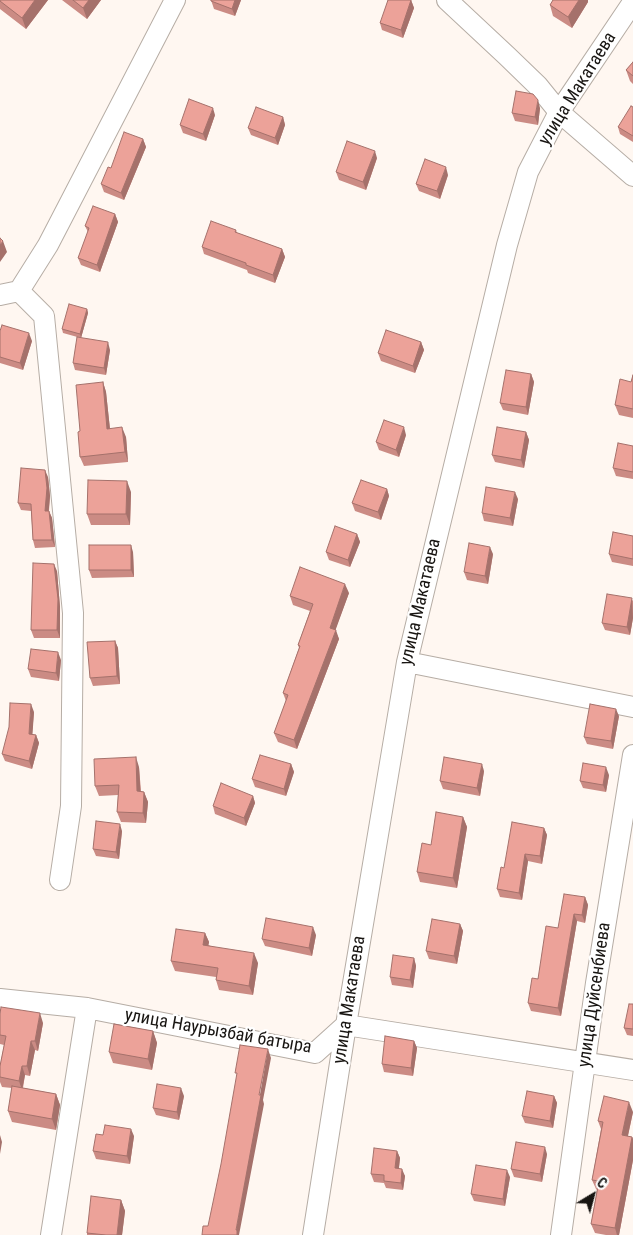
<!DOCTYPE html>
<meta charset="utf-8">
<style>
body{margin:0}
#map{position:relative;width:633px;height:1235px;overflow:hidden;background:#fff7f1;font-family:"Roboto Condensed",sans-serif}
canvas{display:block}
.north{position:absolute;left:568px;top:1170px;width:50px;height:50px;-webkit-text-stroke:4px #fff;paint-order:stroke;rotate:37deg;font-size:14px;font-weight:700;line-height:20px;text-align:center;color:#181512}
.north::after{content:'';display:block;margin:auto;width:18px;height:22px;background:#181512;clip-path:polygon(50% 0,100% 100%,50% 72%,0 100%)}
</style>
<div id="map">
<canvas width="633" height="1235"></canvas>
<div class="north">С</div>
</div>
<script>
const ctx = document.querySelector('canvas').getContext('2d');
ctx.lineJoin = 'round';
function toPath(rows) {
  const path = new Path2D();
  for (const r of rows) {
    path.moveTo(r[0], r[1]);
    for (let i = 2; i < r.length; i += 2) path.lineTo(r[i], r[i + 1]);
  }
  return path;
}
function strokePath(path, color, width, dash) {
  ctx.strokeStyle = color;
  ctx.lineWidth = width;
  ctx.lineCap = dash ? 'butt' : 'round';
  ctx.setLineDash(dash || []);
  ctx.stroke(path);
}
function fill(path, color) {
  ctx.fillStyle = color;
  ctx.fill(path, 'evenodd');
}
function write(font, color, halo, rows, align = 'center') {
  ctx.font = font + ' "Roboto Condensed",sans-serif';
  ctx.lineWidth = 4.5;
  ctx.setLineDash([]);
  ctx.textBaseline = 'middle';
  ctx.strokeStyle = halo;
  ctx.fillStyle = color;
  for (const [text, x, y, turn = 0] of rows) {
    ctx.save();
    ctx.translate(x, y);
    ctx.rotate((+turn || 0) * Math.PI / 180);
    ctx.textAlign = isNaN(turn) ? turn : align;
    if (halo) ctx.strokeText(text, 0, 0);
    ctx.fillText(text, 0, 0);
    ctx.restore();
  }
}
const minor = toPath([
 [447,0,507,56,538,86,559,112,633,176],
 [19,291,44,316,73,613,71,806,60,880],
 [0,295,19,291,48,245,175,0],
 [407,662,633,707],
 [0,999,87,1008,315,1053,346,1025,633,1070],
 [51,1235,87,1008],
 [313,1235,346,1025,407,662,507,245,528,172,559,112,633,2],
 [561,1235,596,983,633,755]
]);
strokePath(minor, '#b6ada5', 22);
strokePath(minor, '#fff', 20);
fill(toPath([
 [0,0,48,0,26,29,0,9],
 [62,0,101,0,87,19],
 [211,0,241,0,235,16,214,9],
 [411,0,414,8,403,38,382,30,380,23],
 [553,0,588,0,588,2,572,28,553,16,550,5],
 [633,62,633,84,630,81,626,70],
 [633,107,633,142,620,134,618,127],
 [540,108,538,125,515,121,512,113],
 [215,115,206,141,183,133,180,125],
 [283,117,285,125,278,145,251,135,248,128],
 [143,139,146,147,124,200,104,192,101,184,111,168],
 [377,158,366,190,339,180,336,172],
 [448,175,440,199,419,191,416,184],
 [115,214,118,222,100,272,81,265,78,258,88,232,85,226],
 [236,230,237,233,282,249,285,257,275,283,248,273,247,270,204,254,202,247],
 [87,309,88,313,81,338,63,333,62,329],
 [0,331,32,341,23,370,0,363],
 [421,342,424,350,415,373,381,361,378,353],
 [110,350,106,375,75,370,73,363],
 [531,374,534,382,528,415,503,410,500,403],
 [633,375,633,418,619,415,615,405,631,382],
 [103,382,106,392,110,429,126,437,128,462,84,466,80,457,80,431],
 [526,432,529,440,524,468,495,462,492,455],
 [406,435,399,457,379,450,376,442],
 [633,446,633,479,616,476,613,468],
 [48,477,50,496,49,511,52,518,55,547,35,548,33,540,31,511,21,510,18,503],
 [387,489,389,496,381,520,355,511,352,503],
 [131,492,130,525,91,525,87,514],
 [518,499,513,526,484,521,482,513],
 [357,534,360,542,350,567,329,560,326,552],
 [633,536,633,566,612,562,609,554],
 [133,552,134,577,92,578,89,570],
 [493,554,488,584,467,580,464,572],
 [57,571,60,607,60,638,34,638,31,630],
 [349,593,335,630,339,639,297,749,278,742,274,733,286,701,283,693,299,648,298,645,310,611,293,605,290,596],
 [633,600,633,618,630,635,605,630,602,623],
 [115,641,118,648,120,684,93,686,90,678],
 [61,660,59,681,31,677,28,669],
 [34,712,32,734,36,735,39,743,32,769,5,761,2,754],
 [619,716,613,749,587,744,584,737],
 [291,764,294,772,286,796,255,787,252,779],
 [139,767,141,791,144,792,148,802,146,823,121,822,117,812,118,795,99,796,95,786],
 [484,771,480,796,443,789,440,781],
 [609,775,606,792,583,788,580,781],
 [253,796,255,803,246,826,215,814,213,806],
 [463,817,467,827,457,888,420,882,417,872,431,845],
 [544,828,547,835,542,864,528,861,522,900,500,897,497,889,504,868],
 [122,831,119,859,96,856,93,849],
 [585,897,588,905,585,923,577,921,561,1016,531,1011,528,1003,558,928],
 [460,924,463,931,457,964,429,959,426,951],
 [205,933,209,942,208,945,258,963,253,995,219,990,216,980,216,977,175,971,171,961],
 [316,935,312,956,265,946,262,939],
 [414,958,416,966,413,988,392,985,390,977],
 [633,1004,633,1036,627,1035,624,1028],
 [0,1014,43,1023,38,1051,35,1050,30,1076,25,1075,23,1088,56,1094,60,1105,56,1130,12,1122,8,1111,12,1088,2,1087,0,1082,0,1066,4,1045,0,1044],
 [153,1031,157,1043,152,1070,113,1063,109,1052],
 [414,1041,417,1048,413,1076,384,1072,382,1064],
 [184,1096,179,1120,156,1115,153,1108],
 [554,1096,557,1103,553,1128,525,1123,522,1116],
 [633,1112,628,1136,632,1137,633,1139,633,1160,619,1235,606,1235,595,1233,591,1224,597,1190,596,1189,592,1180,601,1129,598,1121],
 [103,1135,134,1136,130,1164,96,1159,93,1151],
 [397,1151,400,1158,399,1168,405,1176,403,1190,386,1188,384,1183,374,1182,371,1174],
 [547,1154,542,1182,514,1177,511,1169],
 [510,1177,505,1206,474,1201,471,1194],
 [121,1200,125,1211,122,1235,87,1235,87,1233]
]), '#cb8b84');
fill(toPath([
 [35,0,48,0,26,29,22,18],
 [89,0,101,0,87,19,83,8],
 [235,0,241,0,235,16,232,9],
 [411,0,414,8,403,38,401,30],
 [579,0,588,0,588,2,572,28,568,17],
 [538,100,540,108,538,125,535,117],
 [213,108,215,115,206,141,203,134],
 [283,117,285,125,278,145,275,138],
 [143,139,146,147,124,200,121,193],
 [375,151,377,158,366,190,363,182],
 [446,167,448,175,440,199,437,191],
 [115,214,118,222,100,272,97,265],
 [3,241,7,252,0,262,0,245],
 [282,249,285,257,275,283,273,275],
 [87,309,88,313,81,338,80,334],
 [29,333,32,341,23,370,20,363],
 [108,342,110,350,106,375,104,368],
 [421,342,424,350,415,373,413,366],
 [531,374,534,382,528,415,526,407],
 [103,382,106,392,111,439,107,429],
 [122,427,126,437,128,462,125,452],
 [404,427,406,435,399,457,396,450],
 [526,432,529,440,524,468,521,460],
 [45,470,48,477,50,496,48,518,45,511],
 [127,481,131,492,130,525,126,514],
 [387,489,389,496,381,520,378,512],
 [515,492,518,499,513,526,510,518],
 [49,511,52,518,55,547,52,540],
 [357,534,360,542,350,567,348,560],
 [131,545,133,552,134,577,131,570],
 [490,547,493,554,488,584,485,576],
 [54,564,57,571,60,607,60,638,57,630],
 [345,584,349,593,333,637,330,628],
 [632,598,633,618,630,635,627,627],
 [336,630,339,639,297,749,294,740],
 [115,641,118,648,120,684,117,676],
 [58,652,61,660,59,681,56,673],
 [31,704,34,712,32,741,29,734],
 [616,709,619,716,613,749,611,741],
 [36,735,39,743,32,769,29,761],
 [136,757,139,767,141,801,137,791],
 [291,764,294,772,286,796,284,789],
 [482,764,484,771,480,796,477,788],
 [606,767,609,775,606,792,603,785],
 [144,792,148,802,146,823,143,813],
 [253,796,255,803,246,826,244,818],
 [463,817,467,827,457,888,453,878],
 [120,824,122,831,119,859,116,852],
 [544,828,547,835,542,864,540,856],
 [525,854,528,861,522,900,519,893],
 [585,897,588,905,585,923,582,915],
 [574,914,577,921,561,1016,558,1008],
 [460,924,463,931,457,964,454,956],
 [313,927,316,935,312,956,309,948],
 [205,933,209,942,207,954,203,945],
 [254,953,258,963,253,995,249,986],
 [414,958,416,966,413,988,410,980],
 [40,1013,43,1023,38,1051,35,1041],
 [153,1031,157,1043,152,1070,148,1059],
 [31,1041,35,1050,30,1076,27,1066],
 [414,1041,417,1048,413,1076,411,1068],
 [268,1049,271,1058,263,1100,264,1104,239,1235,237,1235,236,1230],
 [22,1066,25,1075,22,1090,19,1081],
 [181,1088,184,1096,179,1120,177,1112],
 [56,1094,60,1105,56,1130,52,1119],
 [554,1096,557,1103,553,1128,550,1121],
 [629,1102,633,1112,626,1144,622,1135],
 [131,1129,134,1136,130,1164,127,1156],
 [0,1135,2,1142,0,1154],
 [632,1137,633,1139,633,1160,619,1235,617,1235,615,1228],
 [545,1147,547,1154,542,1182,540,1174],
 [397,1151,400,1158,398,1175,395,1168],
 [402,1169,405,1176,403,1190,401,1183],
 [507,1170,510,1177,505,1206,503,1199],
 [121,1200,125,1211,122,1235,117,1235]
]), '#a5716b');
const building = toPath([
 [0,0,35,0,22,18,0,1,0,0],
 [73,0,89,0,83,8,73,0],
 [211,0,235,0,232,9,211,1,211,0],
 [388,0,411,0,401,30,380,23,388,0],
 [553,0,579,0,568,17,550,5,553,0],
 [633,62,633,76,626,70,633,62],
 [516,91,533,94,538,100,535,117,512,113,516,91],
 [189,99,213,108,203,134,180,125,189,99],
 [631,106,633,107,633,136,618,127,631,106],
 [256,107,283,117,275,138,248,128,256,107],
 [124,132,143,139,121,193,101,184,108,167,111,168,124,132],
 [347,141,375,151,363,182,336,172,347,141],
 [425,159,446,167,437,191,416,184,425,159],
 [93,206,115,214,97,265,78,258,89,228,85,226,93,206],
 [211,221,236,230,235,232,282,249,273,275,246,265,246,263,202,247,211,221],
 [0,238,3,241,0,245,0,238],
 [69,304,87,309,80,334,62,329,69,304],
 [2,325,29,333,20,363,0,357,0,331,2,325],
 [386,330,421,342,413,366,378,353,386,330],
 [77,337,108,342,104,368,73,363,77,337],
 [506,370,531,374,526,407,500,403,506,370],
 [633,375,633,409,615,405,620,379,631,382,633,375],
 [103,382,107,429,122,427,125,452,80,457,78,432,80,431,76,385,103,382],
 [384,420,404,427,396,450,376,442,384,420],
 [497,427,526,432,521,460,492,455,497,427],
 [618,443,633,446,633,472,613,468,618,443],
 [21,468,45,470,47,488,45,511,49,511,52,540,33,540,31,504,18,503,21,468],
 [88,480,127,481,126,514,87,514,88,480],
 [361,480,387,489,378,512,352,503,361,480],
 [486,487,515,492,510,518,482,513,486,487],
 [335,526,357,534,348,560,326,552,335,526],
 [613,532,633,536,633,559,609,554,613,532],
 [469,543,490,547,485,576,464,572,469,543],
 [89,545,131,545,131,570,89,570,89,545],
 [33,563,54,564,58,599,57,630,31,630,33,563],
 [300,567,345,584,330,628,336,630,294,740,274,733,288,695,283,693,300,646,298,645,313,604,290,596,300,567],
 [607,594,632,598,627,627,602,623,607,594],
 [115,641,117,676,90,678,87,642,115,641],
 [31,649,58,652,56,673,28,669,31,649],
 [10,703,31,704,29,734,36,735,29,761,2,754,9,727,10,703],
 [590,704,616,709,611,741,584,737,590,704],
 [260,755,291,764,284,789,252,779,260,755],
 [136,757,137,791,144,792,143,813,117,812,119,785,95,786,94,759,136,757],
 [444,757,482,764,477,788,440,781,444,757],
 [583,763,606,767,603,785,580,781,583,763],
 [221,783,253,796,244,818,213,806,221,783],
 [436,812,463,817,453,878,417,872,422,843,431,845,436,812],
 [96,821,120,824,116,852,93,849,96,821],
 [512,822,544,828,540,856,525,854,519,893,497,889,501,867,504,868,512,822],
 [564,894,585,897,582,915,574,914,558,1008,528,1003,532,978,538,979,546,926,558,928,564,894],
 [266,918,313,927,309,948,262,939,266,918],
 [432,919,460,924,454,956,426,951,432,919],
 [176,929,205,933,203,945,254,953,249,986,216,980,218,968,171,961,176,929],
 [393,955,414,958,410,980,390,977,393,955],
 [629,1004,633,1004,633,1029,624,1028,629,1004],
 [1,1007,40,1013,35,1041,31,1041,27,1066,22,1066,19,1081,0,1077,0,1066,6,1036,0,1035,0,1014,1,1007],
 [114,1024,153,1031,148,1059,109,1052,114,1024],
 [385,1036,414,1041,411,1068,382,1064,385,1036],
 [240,1045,268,1049,259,1095,261,1095,236,1230,237,1230,237,1235,202,1235,203,1226,208,1226,221,1164,237,1073,235,1073,240,1045],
 [157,1084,181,1088,177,1112,153,1108,157,1084],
 [12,1086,56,1094,52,1119,8,1111,12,1086],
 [527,1091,554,1096,550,1121,522,1116,527,1091],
 [604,1096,629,1102,622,1135,632,1137,615,1228,591,1224,599,1181,592,1180,603,1122,598,1121,604,1096],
 [105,1125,131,1129,127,1156,93,1151,96,1134,103,1135,105,1125],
 [516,1142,545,1147,540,1174,511,1169,516,1142],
 [374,1148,397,1151,395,1168,402,1169,401,1183,384,1181,384,1175,371,1174,374,1148],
 [476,1165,507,1170,503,1199,471,1194,476,1165],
 [91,1196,121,1200,117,1235,106,1235,87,1233,91,1196]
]);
fill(building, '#eca299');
strokePath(building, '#a5716b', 1);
write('18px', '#181512', '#fff', [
 ["улица Макатаева",578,89,-58],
 ["улица Макатаева",421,602,-77],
 ["улица Дуйсенбиева",595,995,-82],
 ["улица Макатаева",350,1000,-81],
 ["улица Наурызбай батыра",218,1032,10]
]);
</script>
